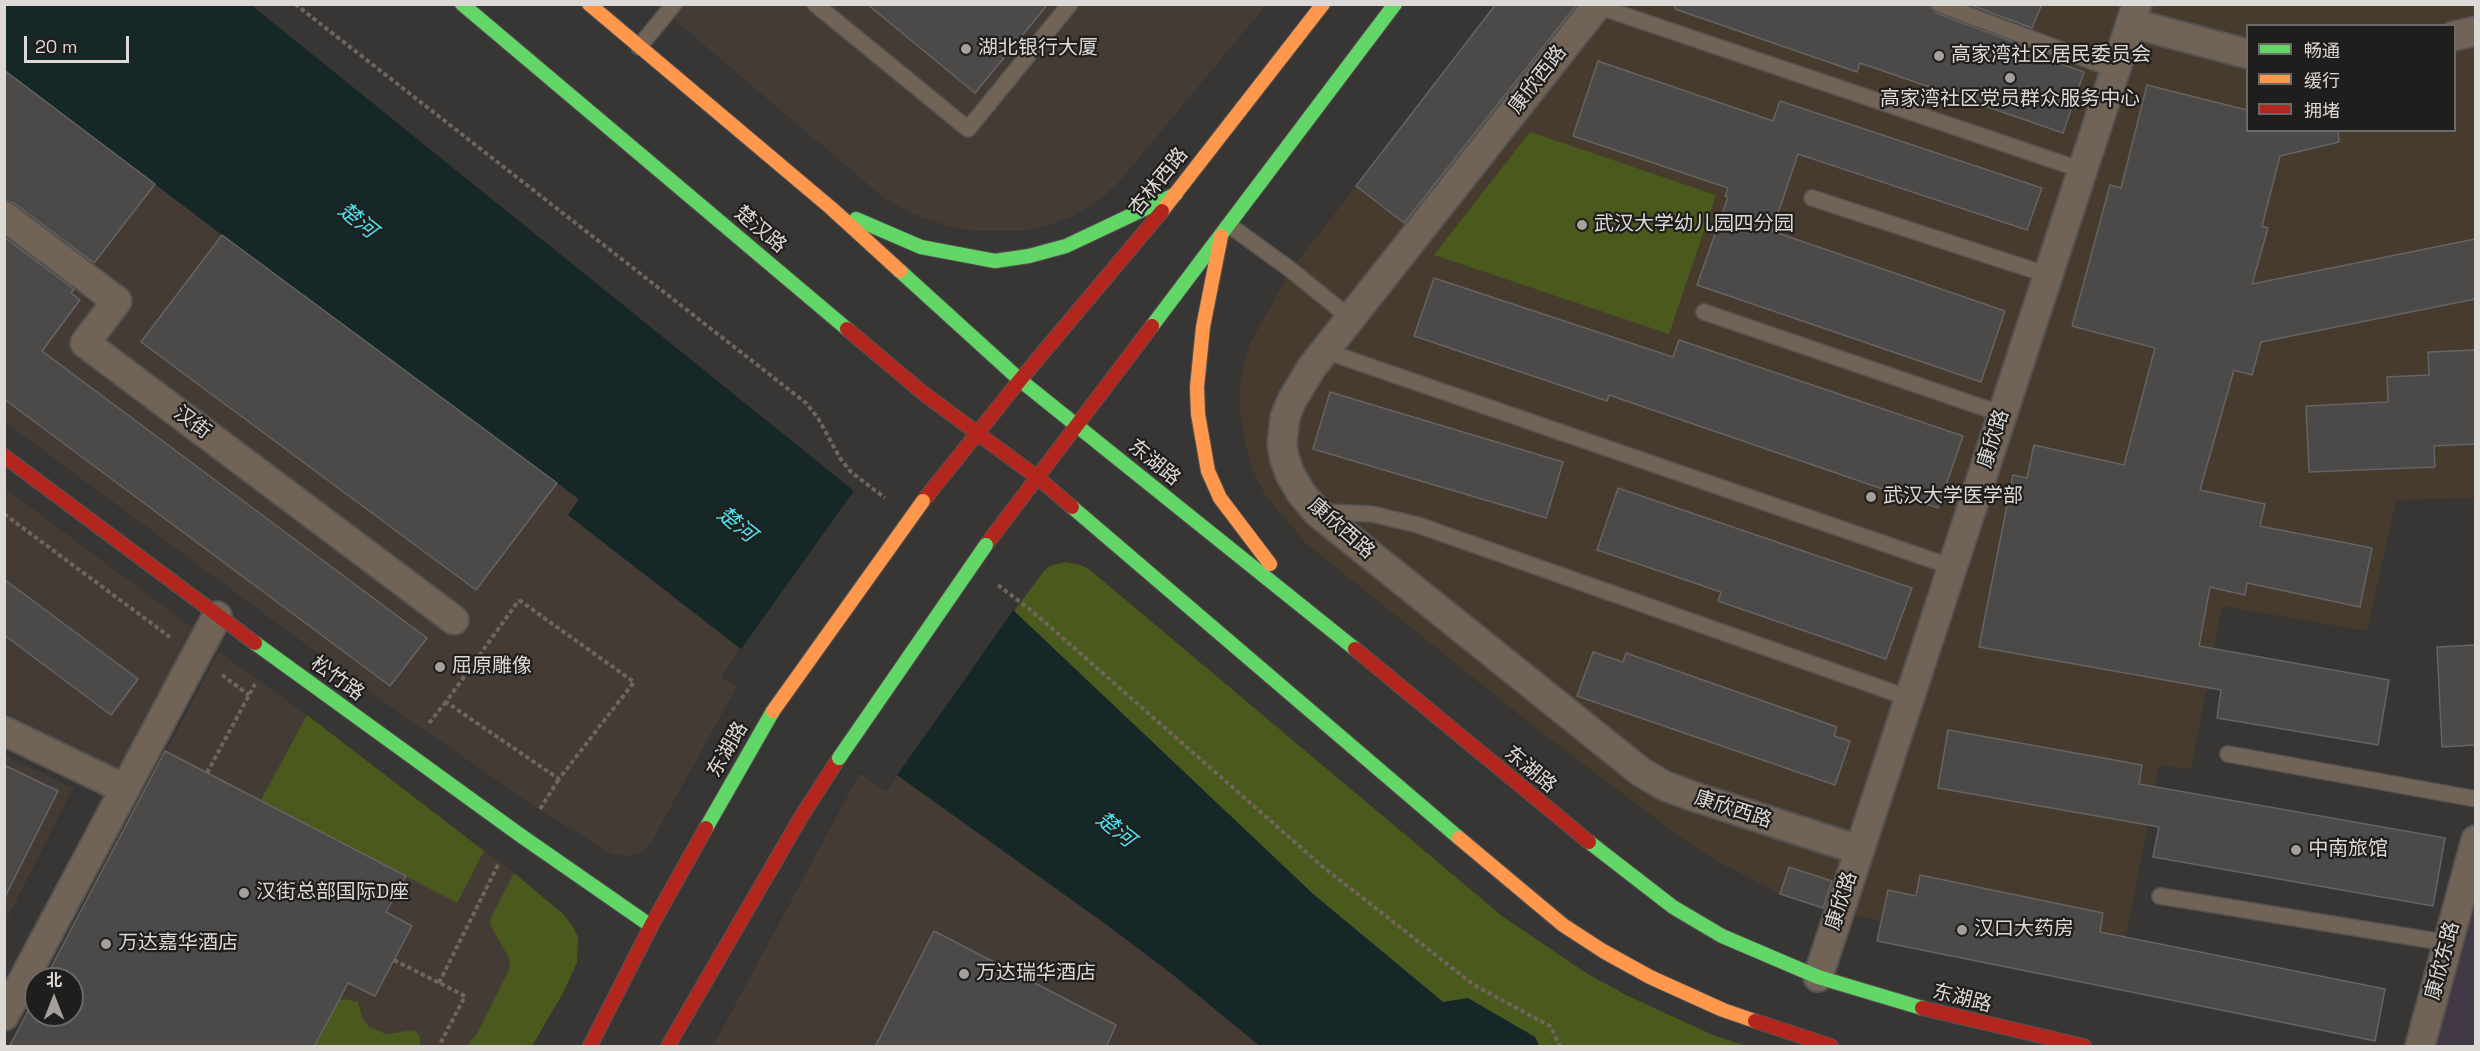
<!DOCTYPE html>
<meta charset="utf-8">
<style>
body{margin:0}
#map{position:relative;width:2480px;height:1051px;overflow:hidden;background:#383634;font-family:"Space Grotesk","Noto Sans SC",sans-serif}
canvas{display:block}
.frame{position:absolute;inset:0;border:6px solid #dcd9d7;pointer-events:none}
.legend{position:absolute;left:2246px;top:24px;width:210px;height:108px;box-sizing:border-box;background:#201e1c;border:2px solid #6b6967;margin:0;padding:8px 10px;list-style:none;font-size:18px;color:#dcd9d7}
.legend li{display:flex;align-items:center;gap:12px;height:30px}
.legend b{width:30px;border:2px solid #6b6967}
.north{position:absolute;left:24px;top:967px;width:60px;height:60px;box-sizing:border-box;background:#201e1c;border:2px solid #6b6967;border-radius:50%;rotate:0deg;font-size:16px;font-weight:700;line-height:24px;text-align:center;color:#dcd9d7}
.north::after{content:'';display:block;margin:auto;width:21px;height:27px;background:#a3a09e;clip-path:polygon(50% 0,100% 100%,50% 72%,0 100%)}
.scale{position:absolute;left:24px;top:36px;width:105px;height:27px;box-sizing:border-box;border:3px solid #dcd9d7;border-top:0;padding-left:8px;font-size:18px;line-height:21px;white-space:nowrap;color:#dcd9d7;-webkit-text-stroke:4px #201e1c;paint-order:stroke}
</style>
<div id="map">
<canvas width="2480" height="1051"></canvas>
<div class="frame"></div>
<ul class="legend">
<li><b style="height:8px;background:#63d668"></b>畅通</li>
<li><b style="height:8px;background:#ff974d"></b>缓行</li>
<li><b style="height:8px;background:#b3261e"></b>拥堵</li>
</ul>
<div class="north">北</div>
<div class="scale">20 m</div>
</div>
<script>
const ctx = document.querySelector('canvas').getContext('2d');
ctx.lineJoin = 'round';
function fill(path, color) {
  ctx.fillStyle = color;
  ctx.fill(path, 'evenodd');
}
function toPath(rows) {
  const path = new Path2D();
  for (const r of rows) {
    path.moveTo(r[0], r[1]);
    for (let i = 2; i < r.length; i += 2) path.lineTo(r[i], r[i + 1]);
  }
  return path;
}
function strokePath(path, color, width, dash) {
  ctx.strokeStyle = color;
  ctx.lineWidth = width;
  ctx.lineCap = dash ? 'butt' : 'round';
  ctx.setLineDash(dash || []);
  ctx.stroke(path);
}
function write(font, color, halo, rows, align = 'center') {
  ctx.font = font + ' "Space Grotesk","Noto Sans SC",sans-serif';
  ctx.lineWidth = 4.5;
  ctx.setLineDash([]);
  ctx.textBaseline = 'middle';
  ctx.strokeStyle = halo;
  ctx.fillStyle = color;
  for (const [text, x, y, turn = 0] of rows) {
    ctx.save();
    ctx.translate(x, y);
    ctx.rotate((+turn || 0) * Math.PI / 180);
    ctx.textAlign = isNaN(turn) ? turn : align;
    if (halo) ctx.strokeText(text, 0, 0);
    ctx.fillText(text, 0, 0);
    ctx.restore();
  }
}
fill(toPath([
 [657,5,1266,5,1117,184,1096,203,1073,216,1049,225,1023,231,975,231,952,227,914,214,884,198],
 [4,70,222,235,579,500,568,515,741,649,722,676,737,686,653,839,643,851,629,856,612,854,540,810,381,700,5,422],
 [4,488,194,629,120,770,5,713],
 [219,652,307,715,514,873,563,914,572,925,578,937,579,945,574,971,532,1046,9,1046,36,996,36,1015,72,1015,72,979,45,979],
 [5,755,73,788,5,923],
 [860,773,886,790,897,775,1107,925,1172,974,1260,1046,713,1046]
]), '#443b34');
fill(toPath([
 [1496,5,2475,5,2475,498,2396,500,2367,631,2222,606,2191,769,2159,765,2116,989,1877,941,1881,921,1839,912,1780,894,1719,862,1676,834,1532,725,1306,543,1265,495,1253,471,1246,446,1240,409,1240,385,1244,362,1252,340,1291,270],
 [2248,26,2454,26,2454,130,2248,130]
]), '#473b2e');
fill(toPath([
 [2475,892,2475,1046,2435,1046]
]), '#433946');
fill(toPath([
 [1530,132,1716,195,1669,334,1434,255],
 [1065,562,1081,565,1090,570,1502,916,1586,973,1626,995,1713,1035,1746,1046,1539,1046,1535,1037,1443,1002,1313,894,1014,611,1044,571,1050,566],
 [307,715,484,851,457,903,261,800],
 [514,873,563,914,572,925,578,937,577,962,563,993,532,1046,467,1046,476,1035,510,968,509,958,491,926,490,920],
 [345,999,358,1002,362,1018,369,1027,386,1034,414,1030,419,1035,421,1046,315,1046,339,1000]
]), '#4a591c');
fill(toPath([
 [4,5,251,5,854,491,1014,611,1313,894,1443,1002,1468,998,1535,1037,1539,1046,1260,1046,1172,974,1107,925,897,775,886,791,722,676,741,649,568,515,579,499,222,235,5,70]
]), '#162728');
fill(toPath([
 [856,488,1015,608,886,791,722,676]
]), '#383634');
const building = toPath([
 [867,4,1048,4,975,93,867,4],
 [1496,4,1577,4,1404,223,1356,186,1496,4],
 [1675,4,1929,4,1936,13,2025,46,2023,51,2084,72,2063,133,1860,63,1857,72,1675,9,1675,4],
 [1968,4,2042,4,2032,28,1968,4],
 [1598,61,1773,121,1780,101,2042,188,2027,230,1798,154,1772,231,2005,311,1981,382,1697,285,1728,197,1725,196,1728,188,1573,136,1598,61],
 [4,70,155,184,94,263,14,203,4,200,4,70],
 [2147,85,2247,110,2247,130,2338,130,2339,142,2280,156,2262,226,2268,228,2252,284,2475,239,2475,299,2261,342,2252,375,2234,370,2200,490,2265,504,2260,526,2372,548,2360,607,2247,583,2245,595,2210,587,2199,646,2389,680,2378,745,2217,718,2221,690,1979,647,2013,475,2027,478,2034,445,2124,465,2155,348,2072,326,2110,185,2121,188,2147,85],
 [222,235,557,483,476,590,141,342,222,235],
 [4,237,74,289,71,293,80,300,42,351,427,638,390,686,4,399,4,237],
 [1434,278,1673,357,1679,340,1963,436,1938,508,1609,395,1607,401,1414,336,1434,278],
 [2475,350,2475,444,2434,446,2435,467,2309,472,2306,406,2388,402,2387,377,2429,375,2428,352,2475,350],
 [1330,392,1563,462,1546,518,1313,449,1330,392],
 [1618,488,1912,588,1886,659,1718,601,1721,592,1597,550,1618,488],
 [4,579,138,679,111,715,4,635,4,579],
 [2475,645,2475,745,2442,747,2437,647,2475,645],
 [1593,652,1623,662,1626,653,1837,727,1834,736,1850,741,1835,785,1577,696,1593,652],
 [1948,730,2142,765,2139,784,2445,838,2433,906,2153,857,2159,827,1938,788,1948,730],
 [165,751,406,876,386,912,412,926,375,996,348,983,314,1047,9,1047,36,996,36,1015,72,1015,72,979,45,979,165,751],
 [4,765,58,791,4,899,4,765],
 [1789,867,1832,881,1823,908,1780,894,1789,867],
 [1920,875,2103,913,2100,932,2385,989,2375,1041,1877,941,1888,890,1916,896,1920,875],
 [934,931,1116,1025,1106,1047,875,1047,934,931]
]);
fill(building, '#4b4a49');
strokePath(building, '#656363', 1.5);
const lane = toPath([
 [815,4,968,129,1070,4],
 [1939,4,2115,70],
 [1597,6,2082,170],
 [639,47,674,4],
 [1812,198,2048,275],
 [1229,225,1291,270,1350,318],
 [1704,312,2002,414],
 [1325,351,1952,567],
 [1323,512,1372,514,1418,525,1909,698],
 [2228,754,2476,799],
 [2160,896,2448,943]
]);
const street = toPath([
 [1598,4,1312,367,1292,400,1285,417,1282,445,1285,460,1290,474,1301,493,1317,512,1641,772,1665,786,1692,796,1859,850],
 [2131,23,2248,54],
 [2454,36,2476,31],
 [4,216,117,301,85,343,454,620],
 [4,731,125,789],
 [1818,977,2137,4],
 [4,1016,217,616],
 [2420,1046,2476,840]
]);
const fast = toPath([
 [462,4,847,329],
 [856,219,921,247,995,261,1029,256,1066,246,1176,194],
 [900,271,1020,380,1355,649],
 [1152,326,1395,4],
 [1072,507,1459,838],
 [255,643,520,835,651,926],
 [706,828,773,711],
 [1589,842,1673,907,1722,936,1818,977,1922,1008]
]);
const slow = toPath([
 [589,4,831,208,900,271],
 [1162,211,1323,4],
 [1221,236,1203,327,1197,387,1198,414,1208,471,1220,498,1270,564],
 [1459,838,1563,925,1603,951,1650,977,1723,1010,1755,1021]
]);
const jam = toPath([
 [847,329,923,393,1038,478,1072,507],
 [4,456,255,643],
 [923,501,1020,380,1162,211],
 [986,545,1152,326],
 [1355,649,1589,842],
 [1922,1008,2084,1046],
 [1755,1021,1831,1046],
 [590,1046,651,926,706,828],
 [668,1046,801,817,839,758]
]);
strokePath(lane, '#555352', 18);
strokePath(street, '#555352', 32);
strokePath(fast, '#555352', 16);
strokePath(slow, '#555352', 16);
strokePath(jam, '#555352', 16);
strokePath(toPath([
 [295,4,806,403,818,418,840,458,851,472,885,498],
 [4,514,170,637],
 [998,585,1032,611,1323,867,1474,985,1550,1026,1560,1046],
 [519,600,634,682,559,779,446,702,519,600],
 [222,675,249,695],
 [429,723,446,702],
 [207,773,255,684],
 [540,809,559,779],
 [394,960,465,996,439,1046],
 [439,983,499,863]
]), '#6e655c', 4, [4.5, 3]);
strokePath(lane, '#716457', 15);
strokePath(street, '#716457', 28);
strokePath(fast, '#63d668', 14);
strokePath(slow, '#ff974d', 14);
strokePath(jam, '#b3261e', 14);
const fastBridge = toPath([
 [839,758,986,545]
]);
const slowBridge = toPath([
 [773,711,923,501]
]);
strokePath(fastBridge, '#555352', 16, []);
strokePath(slowBridge, '#555352', 16, []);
strokePath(fastBridge, '#63d668', 14);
strokePath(slowBridge, '#ff974d', 14);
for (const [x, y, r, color] of [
 [966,49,6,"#a3a09e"],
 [1939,56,6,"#a3a09e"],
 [2010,78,6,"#a3a09e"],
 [1582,225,6,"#a3a09e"],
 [1871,497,6,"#a3a09e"],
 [440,667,6,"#a3a09e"],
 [2296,850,6,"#a3a09e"],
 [244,893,6,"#a3a09e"],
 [1962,930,6,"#a3a09e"],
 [106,944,6,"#a3a09e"],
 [964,974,6,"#a3a09e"]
]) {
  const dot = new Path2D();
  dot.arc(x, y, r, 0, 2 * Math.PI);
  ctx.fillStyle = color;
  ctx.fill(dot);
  strokePath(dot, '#201e1c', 2);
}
write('20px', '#dcd9d7', '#201e1c', [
 ["湖北银行大厦",978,49],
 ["高家湾社区居民委员会",1951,56],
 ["高家湾社区党员群众服务中心",2010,100,"center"],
 ["武汉大学幼儿园四分园",1594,225],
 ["武汉大学医学部",1883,497],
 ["屈原雕像",452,667],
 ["中南旅馆",2308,850],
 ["汉街总部国际D座",256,893],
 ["汉口大药房",1974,930],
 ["万达嘉华酒店",118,944],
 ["万达瑞华酒店",976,974]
], 'left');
write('20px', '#dcd9d7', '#201e1c', [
 ["康欣西路",1538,80,-52],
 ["杏林西路",1159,182,-51],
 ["楚汉路",760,230,40],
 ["汉街",192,423,37],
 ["康欣路",1994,439,-72],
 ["东湖路",1154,463,39],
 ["康欣西路",1341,529,41],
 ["松竹路",337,679,36],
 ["东湖路",728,750,-60],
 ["东湖路",1530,770,40],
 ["康欣西路",1733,810,18],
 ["康欣路",1842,901,-72],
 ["康欣东路",2443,961,-75],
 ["东湖路",1962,999,14]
]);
write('italic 21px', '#4de1ed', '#201e1c', [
 ["楚河",357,221,39],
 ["楚河",736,525,39],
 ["楚河",1115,830,39]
]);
</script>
